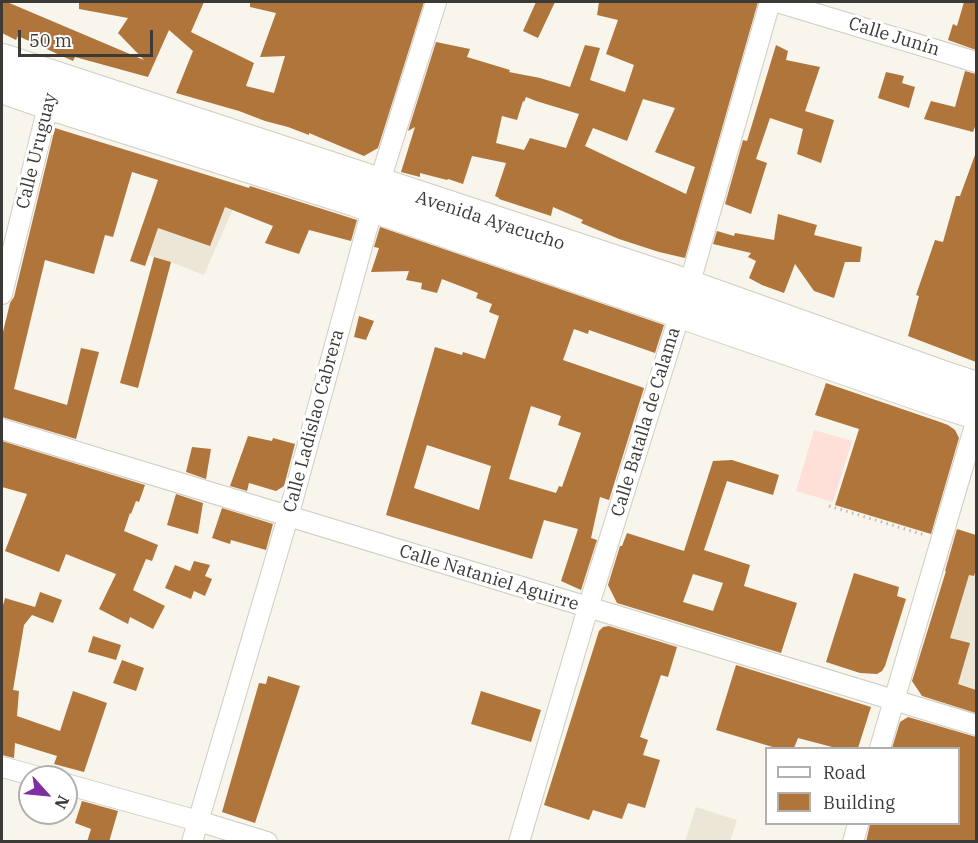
<!DOCTYPE html>
<meta charset="utf-8">
<style>
body{margin:0}
#map{position:relative;width:978px;height:843px;overflow:hidden;background:#f8f5ec;font-family:"IBM Plex Serif",serif}
canvas{display:block}
.frame{position:absolute;inset:0;border:3px solid #3b3a37;pointer-events:none}
.legend{position:absolute;left:765px;top:747px;width:195px;height:78px;box-sizing:border-box;background:#fff;border:2px solid #b1b0af;margin:0;padding:8px 10px;list-style:none;font-size:18px;color:#3b3a37}
.legend li{display:flex;align-items:center;gap:12px;height:30px}
.legend b{width:30px;border:2px solid #b1b0af}
.north{position:absolute;left:18px;top:765px;width:60px;height:60px;box-sizing:border-box;background:#fff;border:2px solid #b1b0af;border-radius:50%;rotate:117deg;font-size:16px;font-weight:700;line-height:24px;text-align:center;color:#3b3a37}
.north::after{content:'';display:block;margin:auto;width:21px;height:27px;background:#7f2fa0;clip-path:polygon(50% 0,100% 100%,50% 72%,0 100%)}
.scale{position:absolute;left:18px;top:30px;width:135px;height:27px;box-sizing:border-box;border:3px solid #3b3a37;border-top:0;padding-left:8px;font-size:18px;line-height:21px;white-space:nowrap;color:#3b3a37;-webkit-text-stroke:4px #fff;paint-order:stroke}
</style>
<div id="map">
<canvas width="978" height="843"></canvas>
<div class="frame"></div>
<ul class="legend">
<li><b style="height:8px;background:#fff"></b>Road</li>
<li><b style="height:16px;background:#af753b"></b>Building</li>
</ul>
<div class="north">N</div>
<div class="scale">50 m</div>
</div>
<script>
const ctx = document.querySelector('canvas').getContext('2d');
ctx.lineJoin = 'round';
function fill(path, color) {
  ctx.fillStyle = color;
  ctx.fill(path, 'evenodd');
}
function toPath(rows) {
  const path = new Path2D();
  for (const r of rows) {
    path.moveTo(r[0], r[1]);
    for (let i = 2; i < r.length; i += 2) path.lineTo(r[i], r[i + 1]);
  }
  return path;
}
function strokePath(path, color, width, dash) {
  ctx.strokeStyle = color;
  ctx.lineWidth = width;
  ctx.lineCap = dash ? 'butt' : 'round';
  ctx.setLineDash(dash || []);
  ctx.stroke(path);
}
function write(font, color, halo, rows, align = 'center') {
  ctx.font = font + ' "IBM Plex Serif",serif';
  ctx.lineWidth = 6;
  ctx.setLineDash([]);
  ctx.textBaseline = 'middle';
  ctx.strokeStyle = halo;
  ctx.fillStyle = color;
  for (const [text, x, y, turn = 0] of rows) {
    ctx.save();
    ctx.translate(x, y);
    ctx.rotate((+turn || 0) * Math.PI / 180);
    ctx.textAlign = isNaN(turn) ? turn : align;
    if (halo) ctx.strokeText(text, 0, 0);
    ctx.fillText(text, 0, 0);
    ctx.restore();
  }
}
fill(toPath([
 [180,166,243,186,204,275,171,262,148,255],
 [976,569,976,714,922,696,912,681,964,573,974,576],
 [696,807,737,820,730,841,685,841]
]), '#ece6d7');
fill(toPath([
 [814,430,852,441,833,502,796,491]
]), '#fee0d8');
fill(toPath([
 [2,2,7,2,144,60,118,33,128,18,79,9,79,2,204,2,191,32,254,63,246,86,274,93,285,56,260,57,276,13,250,7,250,2,424,2,378,148,364,156,309,133,309,135,288,127,265,121,239,111,176,93,193,51,169,30,148,77,75,57,73,61,18,36,16,40,2,33],
 [536,2,555,2,538,38,523,31],
 [599,2,758,2,685,258,659,252,619,239,581,223,583,220,553,207,551,216,499,199,499,198,495,196,506,163,472,156,463,184,448,179,447,180,420,173,420,177,401,172,415,127,408,131,436,42,470,49,467,57,510,70,509,72,540,78,570,87,585,45,600,48,590,80,625,92,634,65,606,54,618,20,597,15],
 [526,97,536,101,579,114,566,148,530,138,524,150,496,143,502,116,517,120,523,101,524,102],
 [643,99,675,108,655,152,695,167,686,194,585,146,593,128,627,141],
 [964,2,976,2,976,50,948,40,953,24,957,26],
 [776,45,788,51,786,60,820,67,805,111,834,120,821,163,797,154,803,129,770,118,756,159,767,163,751,214,725,204,743,140,747,141],
 [965,71,976,74,976,124,973,132,924,119,931,101,955,107],
 [886,72,904,76,902,83,915,87,909,108,878,98],
 [55,128,249,188,250,186,357,220,351,241,309,230,299,254,265,243,273,226,225,207,210,246,158,228,145,266,130,261,158,180,132,172,113,237,105,235,94,274,45,260,14,389,67,405,81,348,99,352,76,439,2,417,2,336,10,303,14,297],
 [975,155,976,155,976,362,908,336,919,296,916,295,935,240,943,242,956,196,960,196],
 [778,214,817,225,814,235,862,247,860,262,845,262,834,298,814,291,795,264,784,293,762,285,749,278,756,261,748,257,751,253,713,244,717,231,734,236,735,233,774,240],
 [380,227,664,325,655,353,589,330,588,334,574,329,563,360,644,388,609,500,600,497,591,538,597,540,581,590,561,581,578,529,544,520,532,559,386,515,435,347,462,355,463,352,485,359,499,316,489,312,492,304,476,298,478,293,442,279,437,293,421,289,422,283,406,280,409,271,371,272,379,248,374,247],
 [531,406,561,416,558,425,581,433,562,487,559,486,556,493,509,479],
 [427,445,491,466,479,510,414,488],
 [154,257,171,262,138,388,120,383],
 [359,316,374,321,366,340,354,337],
 [826,383,940,422,948,425,955,430,959,438,931,534,835,505,859,429,815,415],
 [248,436,272,441,273,438,295,444,284,486,276,491,249,483,247,491,230,486],
 [2,441,145,485,139,502,136,501,131,514,130,513,124,531,158,545,152,561,146,559,133,590,165,606,153,629,130,617,128,624,99,609,116,574,66,554,59,572,5,551,27,494,2,487],
 [192,447,211,449,206,479,186,472],
 [732,460,779,475,773,495,727,481,704,550,750,565,744,586,797,603,781,653,617,603,608,585,620,546,622,546,627,533,684,551,713,461],
 [693,574,723,583,713,611,683,602],
 [176,494,203,503,198,534,167,525],
 [222,508,273,524,266,550,231,540,230,544,212,538],
 [957,529,976,535,976,569,974,576,969,575,950,638,970,643,958,684,976,690,976,713,922,696,912,681,946,571,945,571],
 [194,561,210,565,205,576,212,579,205,596,194,591,191,599,165,588,175,565,190,571],
 [854,573,899,587,897,596,906,599,885,666,882,671,877,674,860,673,826,662],
 [40,592,62,600,53,623,32,615,24,625,13,690,19,691,17,716,60,731,73,691,107,703,84,772,54,764,57,756,15,743,14,758,2,755,2,609,5,598,35,607],
 [609,626,677,647,668,677,661,675,640,737,648,740,643,755,660,760,645,808,628,803,622,819,593,810,589,820,544,805,599,631,603,627],
 [93,636,121,645,116,660,88,652],
 [122,660,144,668,136,691,113,683],
 [736,665,871,707,858,748,836,748,798,738,794,748,776,748,716,730],
 [268,676,300,686,255,823,222,812,259,683,266,684],
 [481,691,541,710,531,742,471,724],
 [908,717,976,737,976,842,866,842,870,824,958,824,958,748,892,748,900,722],
 [82,801,118,811,109,842,87,842,91,829,75,823]
]), '#af753b');
const street = toPath([
 [777,2,976,62],
 [2,294,51,94],
 [2,429,976,725],
 [880,748,976,422],
 [2,767,39,777],
 [66,784,198,821,267,842],
 [192,842,288,517,379,184,436,2],
 [519,842,588,608,693,272,770,2],
 [853,842,858,824]
]);
const primary = toPath([
 [2,60,674,281,943,377,976,388],
 [2,87,48,103,355,200,936,400,976,413]
]);
strokePath(street, '#cfccc4', 22);
strokePath(primary, '#cfccc4', 34);
strokePath(toPath([
 [829,506,925,535]
]), '#bcbab3', 3, [1.5, 4.5]);
strokePath(street, '#fff', 20);
strokePath(primary, '#fff', 32);
write('18px', '#3b3a37', '#fff', [
 ["Calle Junín",894,37,17],
 ["Calle Uruguay",37,151,-76],
 ["Avenida Ayacucho",490,221,18],
 ["Calle Ladislao Cabrera",314,421,-75],
 ["Calle Batalla de Calama",646,422,-73],
 ["Calle Nataniel Aguirre",489,578,17]
]);
</script>
